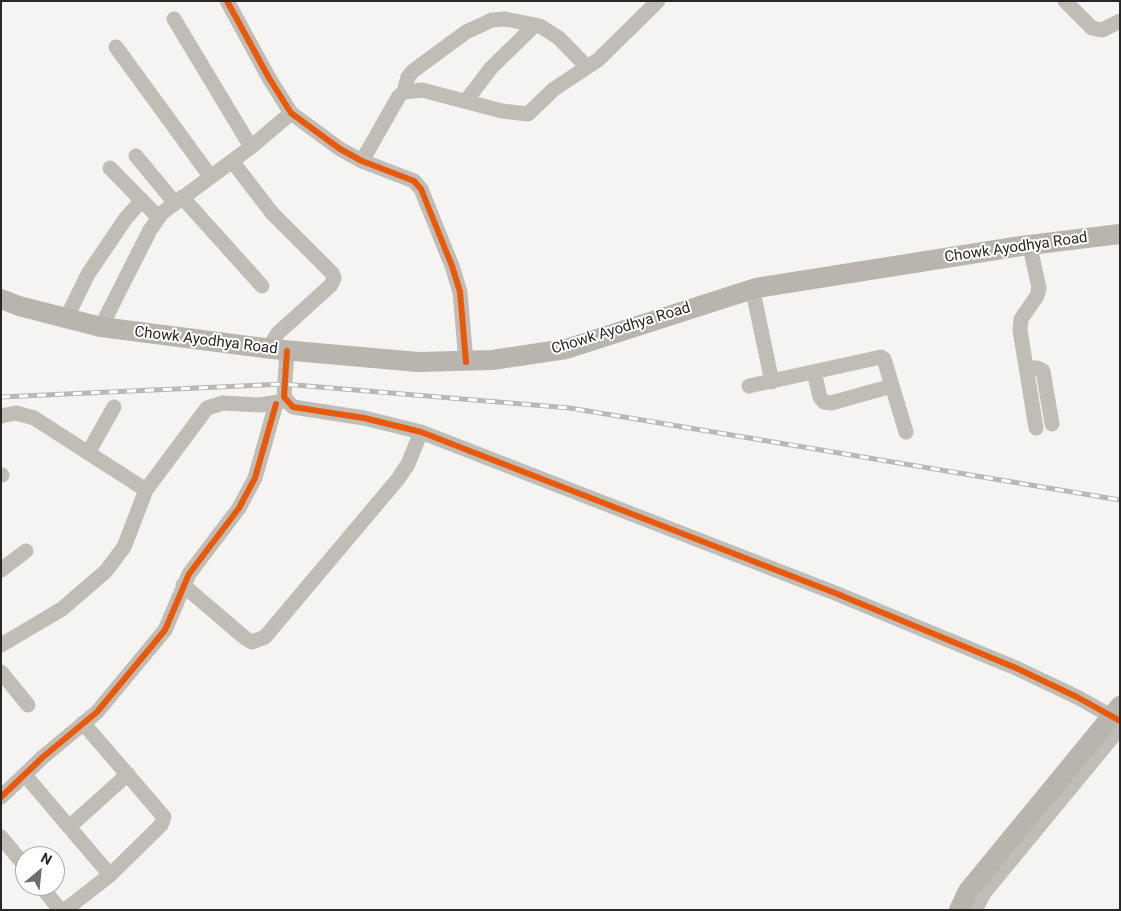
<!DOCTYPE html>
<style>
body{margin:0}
#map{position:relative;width:1121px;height:911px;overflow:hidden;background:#f5f4f2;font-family:Roboto,sans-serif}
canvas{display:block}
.frame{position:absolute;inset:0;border:2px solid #282726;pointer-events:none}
.north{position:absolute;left:15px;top:846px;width:50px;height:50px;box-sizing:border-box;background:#fff;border:1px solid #a9a9a8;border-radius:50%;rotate:28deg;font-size:14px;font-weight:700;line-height:20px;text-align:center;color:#282726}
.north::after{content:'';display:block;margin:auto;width:18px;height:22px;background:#706f6d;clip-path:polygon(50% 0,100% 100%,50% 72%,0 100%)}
</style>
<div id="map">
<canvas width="1121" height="911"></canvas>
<div class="frame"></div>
<div class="north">N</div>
</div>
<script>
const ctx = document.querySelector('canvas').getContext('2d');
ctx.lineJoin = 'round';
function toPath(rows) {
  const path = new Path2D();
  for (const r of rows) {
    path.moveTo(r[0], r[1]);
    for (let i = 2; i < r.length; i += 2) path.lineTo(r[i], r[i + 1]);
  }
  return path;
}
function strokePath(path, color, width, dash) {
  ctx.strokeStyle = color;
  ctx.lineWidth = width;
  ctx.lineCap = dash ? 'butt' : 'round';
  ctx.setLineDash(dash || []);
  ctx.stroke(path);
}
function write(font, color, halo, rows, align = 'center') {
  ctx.font = font + ' Roboto,sans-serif';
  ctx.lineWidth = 4;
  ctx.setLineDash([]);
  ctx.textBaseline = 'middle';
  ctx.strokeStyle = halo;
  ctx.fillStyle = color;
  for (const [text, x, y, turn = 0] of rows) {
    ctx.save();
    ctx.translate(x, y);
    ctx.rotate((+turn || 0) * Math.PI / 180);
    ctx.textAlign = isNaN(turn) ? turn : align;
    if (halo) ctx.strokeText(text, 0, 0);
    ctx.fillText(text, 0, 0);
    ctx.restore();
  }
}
strokePath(toPath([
 [227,1,269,78,291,113,340,149,362,161,414,181,421,189,452,266,460,292,466,362],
 [1065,1,1092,28,1102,30,1120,21],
 [174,19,251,147],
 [116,47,210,176],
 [404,92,408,77,413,71,466,32,492,20,505,19,540,26,559,38,587,67],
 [466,101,491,68,535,25],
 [136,156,175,203],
 [232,161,272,213,332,273,334,278,331,285,278,333,273,341,272,349],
 [362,161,399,96,404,92,422,90,502,111,528,114,554,89,598,60,658,1],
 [110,168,158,217],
 [182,197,262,286],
 [1032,256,1039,288,1037,296,1021,319,1020,330,1036,428],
 [755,301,772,382],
 [66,319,88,274,126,218,142,200],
 [101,327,150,230,162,213,251,147,291,113],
 [287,351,284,397,293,407,364,418,421,432,835,593,1016,668,1077,697,1120,721],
 [1026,368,1037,368,1043,371,1052,424],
 [814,372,820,397,824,402,831,403,892,386],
 [749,386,881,357,884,359,906,432],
 [1,416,16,413,34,418,146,490],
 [88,453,114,407],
 [1,475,2,475],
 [1,570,26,551],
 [183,585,245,638,252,642,265,637,398,479,408,464,421,432],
 [1,645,62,609,106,571,124,547,146,490,207,408,223,403,260,405,284,401],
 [1,672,28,705],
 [25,775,110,875],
 [1,797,43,757,97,712,165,630,189,574,239,508,255,478,276,404],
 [69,827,128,774],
 [1,837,25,866],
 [41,886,60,910],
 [65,910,110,875,161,825,164,817,83,723],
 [975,910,984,893,1120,728]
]), '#c0bdb6', 15);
strokePath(toPath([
 [1,299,19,306,101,327,272,349,418,362,492,360,566,349,756,288,1021,246,1120,234],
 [959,910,968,891,1120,706]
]), '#b9b4ad', 20);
const rail = toPath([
 [1,397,284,384,570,408,1120,500]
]);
strokePath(rail, '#bab8b4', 5);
strokePath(rail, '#fff', 3, [9]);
strokePath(toPath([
 [227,1,269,78,291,113,340,149,362,161,414,181,421,189,452,266,460,292,466,362],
 [287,351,284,397,293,407,364,418,421,432,835,593,1016,668,1077,697,1120,721],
 [1,797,43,757,97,712,165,630,189,574,239,508,255,478,276,404]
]), '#e8590c', 6);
write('15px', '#282726', '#fff', [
 ["Chowk Ayodhya Road",1016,248,-8],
 ["Chowk Ayodhya Road",621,329,-17],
 ["Chowk Ayodhya Road",206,341,7]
]);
</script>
